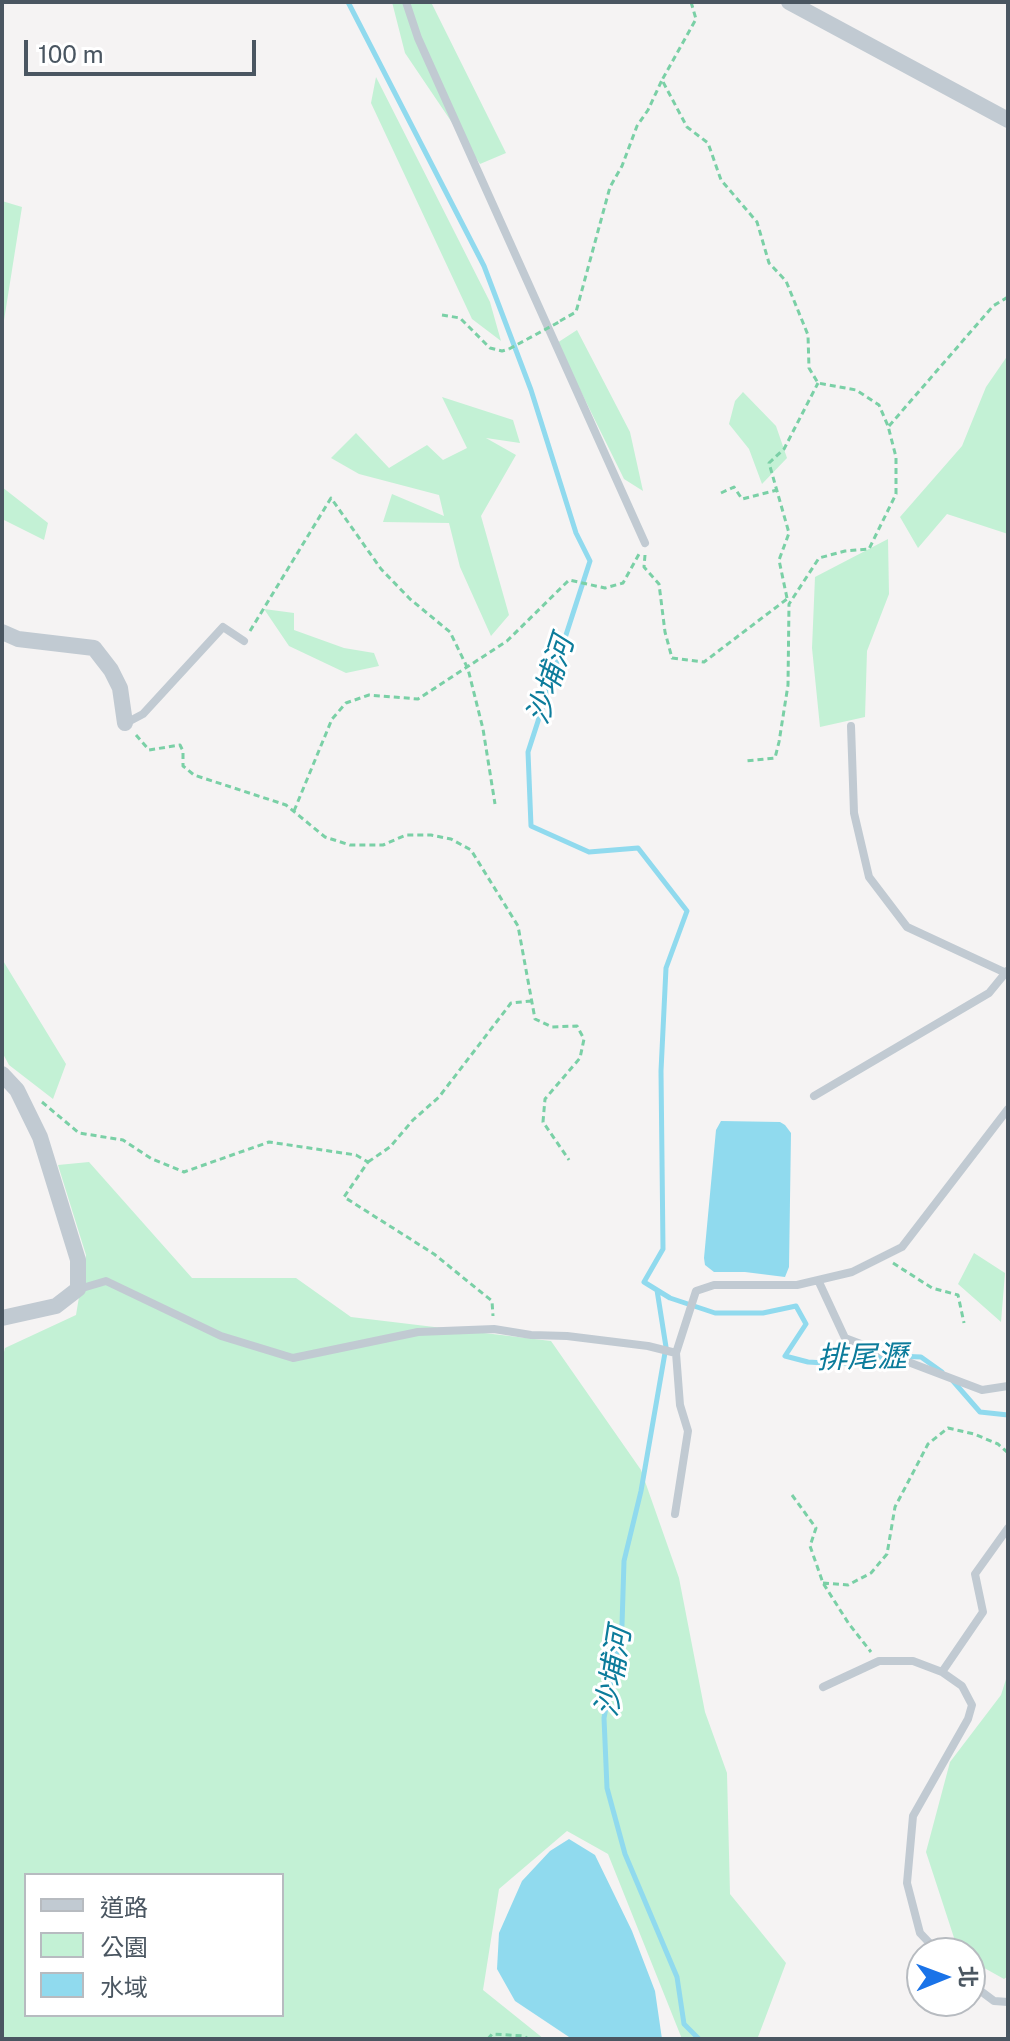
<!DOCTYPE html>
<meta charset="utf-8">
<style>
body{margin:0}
#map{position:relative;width:1010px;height:2041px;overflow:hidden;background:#f5f3f3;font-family:"Public Sans","Noto Sans TC",sans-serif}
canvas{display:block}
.frame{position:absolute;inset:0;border:4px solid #4a5661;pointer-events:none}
.legend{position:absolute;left:24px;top:1873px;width:260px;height:144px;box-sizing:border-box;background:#fff;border:2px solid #b7bbc0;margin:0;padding:10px 14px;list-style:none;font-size:24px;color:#4a5661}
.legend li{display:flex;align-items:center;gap:16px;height:40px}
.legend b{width:40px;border:2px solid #b7bbc0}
.north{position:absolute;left:906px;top:1937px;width:80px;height:80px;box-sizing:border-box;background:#fff;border:2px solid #b7bbc0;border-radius:50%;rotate:89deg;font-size:22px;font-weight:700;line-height:32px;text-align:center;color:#4a5661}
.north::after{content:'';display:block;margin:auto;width:28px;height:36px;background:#1a73e8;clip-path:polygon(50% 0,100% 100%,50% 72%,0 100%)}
.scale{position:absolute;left:24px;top:40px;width:232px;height:36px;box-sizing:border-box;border:4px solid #4a5661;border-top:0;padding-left:10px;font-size:24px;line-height:28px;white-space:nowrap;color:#4a5661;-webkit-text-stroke:6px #fff;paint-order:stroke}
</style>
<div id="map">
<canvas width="1010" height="2041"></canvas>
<div class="frame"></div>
<ul class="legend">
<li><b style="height:10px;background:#c1cad2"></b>道路</li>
<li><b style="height:22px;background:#c3f1d5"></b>公園</li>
<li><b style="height:22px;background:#90daee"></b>水域</li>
</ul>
<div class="north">北</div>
<div class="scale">100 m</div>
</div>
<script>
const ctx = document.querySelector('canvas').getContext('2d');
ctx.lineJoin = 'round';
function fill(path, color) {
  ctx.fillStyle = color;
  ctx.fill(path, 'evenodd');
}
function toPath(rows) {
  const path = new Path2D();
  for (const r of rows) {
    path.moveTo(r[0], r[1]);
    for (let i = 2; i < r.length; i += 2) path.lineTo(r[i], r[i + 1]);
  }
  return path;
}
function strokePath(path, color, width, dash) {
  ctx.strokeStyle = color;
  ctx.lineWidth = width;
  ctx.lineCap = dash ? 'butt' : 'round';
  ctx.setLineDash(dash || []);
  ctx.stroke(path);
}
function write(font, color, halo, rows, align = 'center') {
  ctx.font = font + ' "Public Sans","Noto Sans TC",sans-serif';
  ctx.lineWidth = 6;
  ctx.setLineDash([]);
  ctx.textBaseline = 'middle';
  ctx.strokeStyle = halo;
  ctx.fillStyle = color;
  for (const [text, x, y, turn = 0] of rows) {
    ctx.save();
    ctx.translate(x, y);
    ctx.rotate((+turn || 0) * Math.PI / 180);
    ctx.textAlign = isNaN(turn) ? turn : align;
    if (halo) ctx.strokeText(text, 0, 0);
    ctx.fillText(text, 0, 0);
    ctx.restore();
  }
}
fill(toPath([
 [392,2,431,2,506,153,480,164,405,53],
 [376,77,490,302,501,341,472,319,371,103],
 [2,201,22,207,2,333],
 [577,330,630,432,643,491,624,479,557,343],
 [1008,355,1008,534,947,514,918,548,900,517,962,446,986,387],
 [743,392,776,426,787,458,762,484,749,449,729,424,735,401],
 [442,397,513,420,520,443,486,438,516,455,481,516,509,615,491,636,460,567,449,523,383,522,392,494,444,516,439,495,359,474,331,458,356,433,389,468,427,445,443,460,467,448],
 [2,487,48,523,44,540,2,519],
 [888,539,889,594,867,651,865,717,820,727,812,648,815,577],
 [264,609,294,613,294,630,344,648,374,653,379,666,346,673,289,646],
 [2,959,66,1064,53,1099,9,1065,2,1052],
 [89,1162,192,1278,296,1278,351,1317,551,1341,641,1470,679,1578,705,1712,727,1773,730,1894,786,1963,758,2037,755,2039,682,2039,608,1854,567,1831,499,1889,483,1990,544,2039,2,2039,2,1360,5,1348,76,1315,86,1255,58,1165],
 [26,1875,282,1875,282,2015,26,2015],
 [974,1253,1005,1273,1001,1322,958,1284],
 [1008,1673,1008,1976,1004,1979,970,1960,970,1953,959,1953,926,1852,950,1762,1001,1695]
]), '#c3f1d5');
fill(toPath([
 [721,1121,780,1122,785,1125,791,1133,789,1267,785,1277,745,1272,714,1272,705,1265,704,1258,716,1130],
 [569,1839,595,1855,632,1931,655,1991,662,2039,572,2039,515,2001,497,1969,499,1933,522,1881,550,1851]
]), '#90daee');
strokePath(toPath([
 [348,2,484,266,531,390,576,533,590,561,528,752,531,826,589,852,638,848,687,911,666,968,661,1071,663,1249,644,1282,670,1298,715,1313,763,1313,796,1306,806,1324,785,1356,808,1362,841,1364,887,1356],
 [657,1290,666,1347,641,1491,624,1561,622,1625,604,1718,607,1788,625,1854,677,1977,684,2024,699,2039],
 [897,1356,921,1357,942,1372],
 [953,1381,980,1412,1008,1415]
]), '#90daee', 5);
strokePath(toPath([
 [691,2,696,19,662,80,687,127,708,143,721,180,757,222,769,263,786,281,808,335,809,368,818,383,856,390,879,405,888,426,896,457,896,494,869,549,845,551,819,558,789,604,788,685,779,742,775,758,746,761],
 [442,315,460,318,490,348,502,351,509,349],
 [560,321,576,312,610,187,622,166,637,126,648,110,662,80],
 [889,426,993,306,1008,297],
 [721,493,734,487,742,499,777,490],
 [645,555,644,567,659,584,665,632,672,658,704,662,787,599],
 [787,598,779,560,789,533,769,463,784,449,818,383],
 [250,631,331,498,381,569,410,599,450,632,468,669,483,729,495,804],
 [136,735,149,750,180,745,183,751,183,766,194,775,286,805,325,837,350,845,383,845,406,835,431,835,451,839,471,850,518,926,535,1019,552,1027,577,1026,584,1039,580,1058,545,1099,543,1122,569,1160],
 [294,811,332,719,346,703,369,695,418,699,507,641,569,580,605,588,623,583,639,554],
 [42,1102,79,1133,123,1140,152,1159,184,1172,269,1142,356,1155,368,1162,344,1197,434,1254,492,1301,493,1316],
 [368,1162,390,1147,413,1120,439,1097,511,1003,531,1001],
 [893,1263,932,1288,958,1295,964,1323],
 [792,1495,816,1528,810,1546,823,1583,849,1624,871,1652],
 [823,1583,848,1585,871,1573,887,1554,895,1507,928,1444,948,1428,974,1434,998,1444,1008,1453],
 [488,2039,492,2034,524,2036,528,2039]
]), '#7ad0a6', 3, [6, 4]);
strokePath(toPath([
 [406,2,418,38,645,543],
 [126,723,143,714,223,627,244,641],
 [851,726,854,813,869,877,907,927,1006,973],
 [814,1096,989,993,1007,971],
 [818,1280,845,1338,982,1390,1008,1386],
 [79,1289,106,1281,221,1336,293,1358,418,1332,494,1329,531,1335,567,1336,648,1346,676,1353],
 [675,1514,688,1431,680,1405,676,1353,696,1291,714,1285,797,1285,852,1272,902,1247,1008,1109],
 [942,1672,983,1612,975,1574,1008,1528],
 [823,1687,879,1661,913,1661,942,1672,962,1686,972,1705,968,1719,913,1816,907,1883,920,1933,939,1953],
 [970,1983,994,2001,1008,2002]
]), '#c1cad2', 8);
strokePath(toPath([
 [789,2,1008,120],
 [2,632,18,639,94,648,111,670,120,688,125,723],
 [2,1074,17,1090,40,1137,78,1260,78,1289,56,1306,2,1318]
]), '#c1cad2', 16);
strokePath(toPath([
 [509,349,559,322]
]), '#7ad0a6', 3, [6, 4]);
write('italic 30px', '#0c7c9b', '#fff', [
 ["沙埔河",551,680,-72],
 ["排尾瀝",862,1358,-1],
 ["沙埔河",614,1672,-81]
]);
</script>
